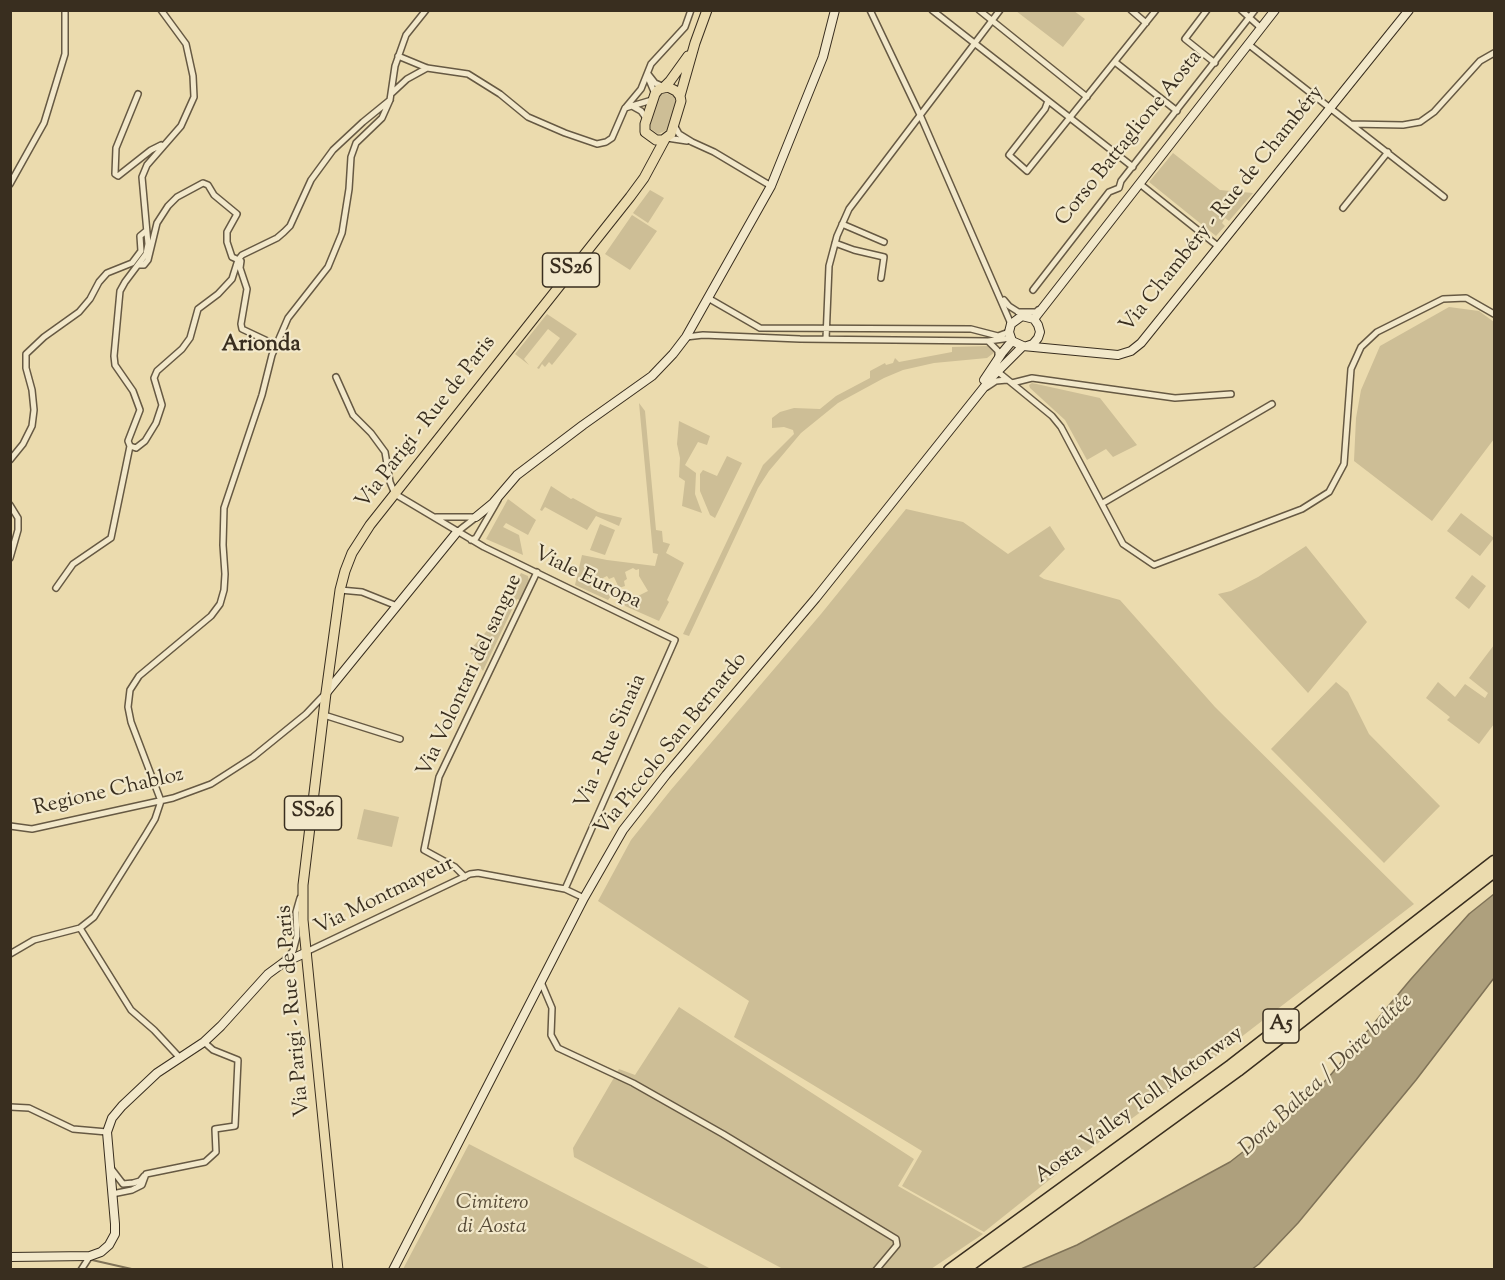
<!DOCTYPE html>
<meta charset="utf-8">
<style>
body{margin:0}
#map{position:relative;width:1505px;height:1280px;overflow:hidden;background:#ebdbae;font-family:"Sorts Mill Goudy",serif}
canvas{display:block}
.frame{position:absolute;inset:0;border:12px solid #392e1f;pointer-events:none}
</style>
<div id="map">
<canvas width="1505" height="1280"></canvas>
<div class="frame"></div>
</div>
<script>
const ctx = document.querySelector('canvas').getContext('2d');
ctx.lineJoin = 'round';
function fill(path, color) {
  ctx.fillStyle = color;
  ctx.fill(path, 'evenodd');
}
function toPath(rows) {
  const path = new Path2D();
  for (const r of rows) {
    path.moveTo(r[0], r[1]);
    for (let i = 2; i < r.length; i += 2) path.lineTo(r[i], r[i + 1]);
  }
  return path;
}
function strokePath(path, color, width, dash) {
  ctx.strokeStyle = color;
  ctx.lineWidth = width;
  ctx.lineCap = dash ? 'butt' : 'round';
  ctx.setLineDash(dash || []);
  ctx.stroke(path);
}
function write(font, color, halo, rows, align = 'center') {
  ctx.font = font + ' "Sorts Mill Goudy",serif';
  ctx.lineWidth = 4.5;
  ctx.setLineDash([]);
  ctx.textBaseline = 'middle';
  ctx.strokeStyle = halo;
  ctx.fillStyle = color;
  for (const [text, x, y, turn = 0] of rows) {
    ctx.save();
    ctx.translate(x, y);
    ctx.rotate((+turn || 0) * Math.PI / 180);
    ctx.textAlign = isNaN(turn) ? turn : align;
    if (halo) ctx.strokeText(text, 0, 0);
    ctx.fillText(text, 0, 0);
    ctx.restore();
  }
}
fill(toPath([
 [1016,11,1074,11,1085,19,1063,47],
 [664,92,675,97,676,105,667,130,658,134,651,129,650,122,657,98],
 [1173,153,1220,190,1253,193,1229,221,1225,218,1222,223,1225,226,1216,236,1149,182],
 [650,190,664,198,648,223,633,213],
 [632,215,657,231,630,270,605,254],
 [1449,307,1479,311,1494,322,1494,439,1432,521,1354,461,1356,418,1361,390,1380,346],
 [547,314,577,334,552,365,549,362,545,367,542,364,539,369,537,368,560,338,548,329,524,359,529,365,515,354],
 [988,346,993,348,995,352,987,358,934,363,903,370,884,378,838,403,801,433,769,471,758,488,689,636,683,634,763,465,794,434,793,430,784,427,772,428,772,418,780,412,794,408,820,409,836,396,870,378,870,371,885,363,886,365,893,363,895,358,899,362,952,352,952,347],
 [1032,383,1100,398,1137,445,1113,457,1106,449,1087,460,1065,420,1030,388,1029,385],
 [639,403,645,411,656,530,662,531,663,542,670,544,666,553,684,563,667,600,669,602,659,621,625,606,624,603,648,591,639,576,639,569,636,570,633,568,625,572,627,579,624,581,625,586,619,588,614,577,609,579,607,576,603,578,611,596,608,600,575,585,582,555,607,560,655,566,658,554,653,553],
 [679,421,710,436,707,445,698,442,685,465,696,473,695,494,702,513,682,506,685,481,679,477,680,458,677,444],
 [727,456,742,463,715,518,710,515,700,491,700,474,703,470,717,476],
 [551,486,571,499,573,498,598,512,622,518,619,526,596,516,587,530,545,507,542,511,540,510],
 [508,499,536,520,528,535,506,523,503,527,519,535,523,555,486,539],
 [906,509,963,522,1008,554,1050,526,1065,549,1039,576,1044,579,1120,600,1215,707,1414,904,1197,1071,1068,1165,984,1232,902,1186,922,1151,734,1037,749,1001,598,901,631,840,670,791,821,614],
 [1461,513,1494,538,1480,556,1447,531],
 [600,524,615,530,605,555,590,550],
 [1306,546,1367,622,1308,693,1218,594,1231,591,1258,577],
 [521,573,528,576,529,581,520,600,517,599,483,671,469,651,493,624],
 [1472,575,1486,586,1469,609,1455,598],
 [1494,645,1494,724,1479,744,1447,720,1450,717,1426,698,1438,682,1455,697,1465,684,1485,698,1488,693,1469,678],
 [1336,682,1348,692,1369,734,1440,806,1384,863,1271,749],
 [364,809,399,817,392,847,357,839],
 [679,1007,914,1159,898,1186,983,1234,931,1269,783,1269,574,1157,573,1148,619,1069,635,1075],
 [469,1144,711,1269,403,1269]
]), '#cdbe96');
const water = toPath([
 [1494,894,1494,978,1416,1080,1298,1223,1259,1264,1251,1270,1021,1269,1077,1245,1230,1162,1289,1116,1328,1078,1411,979,1469,914,1494,894]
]);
fill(water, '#aea07d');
strokePath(water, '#7f7257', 1.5);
strokePath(toPath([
 [92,1260,136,1270]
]), '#7f7257', 2);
const street = toPath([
 [161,10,186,44,193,76,194,97,181,126,147,165,142,177,148,244,146,254,125,282,120,291,114,356,115,365,133,391,140,410,128,441,130,446,136,448,145,441,156,423,162,405,154,378,157,371,182,349,190,338,198,309,218,294,232,279,238,260,242,255,277,238,284,232,290,226,311,180,333,150,363,122,390,100],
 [870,10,921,117,1011,324],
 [932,10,1133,167],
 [979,10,1087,97],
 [1131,10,1146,23],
 [1207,10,1185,39,1215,63],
 [1241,10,1261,28],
 [1248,44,1444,197],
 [398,56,427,68,468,74,500,94,528,117,565,133,597,144,606,142,612,138,625,108,652,100],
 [1115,62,1177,111],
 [648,74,655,83,664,87],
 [647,75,655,94],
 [392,93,407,79,427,68],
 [138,94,116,148,115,174,118,176,151,150,161,145],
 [1048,101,1045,109,1009,155,1027,171,1156,10],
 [632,106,641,111,646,118],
 [626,107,641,89,651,64,685,27,691,10],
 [1351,124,1403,125,1420,122,1434,112,1480,61,1494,53],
 [674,125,679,134,692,142,714,152,771,186],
 [667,138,687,141],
 [10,184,44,123,65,54,65,10],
 [1140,184,1219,247],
 [1343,208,1388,152],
 [842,224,884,242],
 [835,243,854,250,884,257,881,278],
 [139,265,144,265,148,260,157,223,168,206,177,197,203,183,208,185,214,195,237,214,227,232,227,242,232,257,241,261,240,268,247,289,241,324,242,329,276,345],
 [1033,290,1109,192,1119,188,1121,181,1255,10],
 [708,298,760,328,971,329,998,336,1009,332],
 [1004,300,1009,306,1020,313],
 [1018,312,1036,312,1038,310],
 [686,337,703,335,800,339,988,341,998,351,998,357],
 [826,339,829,266,837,236,849,209,1000,10],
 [988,341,1011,338],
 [997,371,1052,416,1061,427,1123,544,1154,565,1302,509,1329,492,1344,464,1351,369,1361,347,1377,332,1443,299,1466,298,1494,314],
 [336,377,353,415,371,433,385,452,390,482,395,494,484,547,675,640,565,889],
 [1012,383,1032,378,1175,398,1231,394],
 [987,387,996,381,1007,380],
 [10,460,23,444,32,426,34,410,32,390,26,368,26,354,44,337,79,312,90,299,99,282,107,273,132,263,141,251,140,236,146,231],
 [1103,503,1272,404],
 [10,505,18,518,18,530,10,558],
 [436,517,476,517],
 [457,532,475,518],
 [471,540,476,538,498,500],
 [56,588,73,564,111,538,130,446],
 [340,590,362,592,397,606],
 [324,715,400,739],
 [161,801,131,722,128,707,130,690,139,676,211,616,220,604,224,590,225,574,223,545,224,508,262,395,272,355,288,318,328,267,342,233,349,189,351,157,356,143,382,118,390,100,395,66,406,35,426,10],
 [10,826,32,829,173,798,211,784,253,757,306,714,325,694],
 [465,877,455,867,424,850,439,777,537,572],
 [80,928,131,1010,154,1030,180,1058],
 [306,952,470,874,478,873,565,889,584,898],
 [10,954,34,940,80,928,94,917,146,834,155,819,161,801],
 [283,962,293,951,297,936,296,912,300,898],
 [541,982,552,1008,551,1035,558,1048,633,1083,723,1134,896,1239,897,1245,876,1270],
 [10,1107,29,1108,73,1129,107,1132],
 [110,1167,123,1184,133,1183,140,1181,144,1176],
 [112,1194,132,1190,142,1185,146,1174,205,1162,216,1152,215,1129,235,1126,238,1060,213,1050,204,1042],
 [81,1270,90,1256]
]);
const secondary = toPath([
 [1034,319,1275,10],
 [1027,346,1033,344,1038,338,1040,332,1038,325,1034,319,1022,316,1011,324,1009,332,1012,341,1023,346,1118,355,1131,351,1141,343,1409,10],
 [984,380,1002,353,1012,341],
 [476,517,493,503,517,475,583,425,652,376,673,354,686,337,771,186,823,57,835,10],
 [326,693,457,532],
 [10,1257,90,1256,101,1252,109,1245,115,1234,115,1224,107,1132,112,1118,122,1106,157,1073,204,1042,221,1026,268,974,283,963,305,953],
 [393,1270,584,898,623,830,666,775,816,598,993,376,1023,346]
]);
const primary = toPath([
 [664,87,670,81,688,56],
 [668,87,676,91,680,96,681,101,671,134,663,140,656,140,645,132,645,124,655,94,659,89,668,87],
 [680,96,695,43,707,10],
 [338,1270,303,920,303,885,326,693,340,590,345,571,352,553,370,525,630,197,644,178,665,139]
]);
const highway = toPath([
 [949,1270,1231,1065,1494,861],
 [964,1270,1238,1071,1494,872]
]);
strokePath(street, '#665943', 8);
strokePath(secondary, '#392e1f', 10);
strokePath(primary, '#392e1f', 11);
strokePath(highway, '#392e1f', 13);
strokePath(street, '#f2e8ca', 5);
strokePath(secondary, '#f2e8ca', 8);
strokePath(primary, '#ebdbae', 9);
strokePath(highway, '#ebdbae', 10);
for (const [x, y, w] of [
 [571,270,57],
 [313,813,57],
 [1281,1026,36]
]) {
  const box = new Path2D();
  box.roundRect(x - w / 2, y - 17, w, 34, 4.5);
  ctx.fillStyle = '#f2e8ca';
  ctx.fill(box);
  strokePath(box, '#392e1f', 1.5);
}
write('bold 20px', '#392e1f', null, [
 ["SS26",571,270],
 ["SS26",313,813],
 ["A5",1281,1026]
]);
write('21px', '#392e1f', '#f2e8ca', [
 ["Corso Battaglione Aosta",1130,139,-51],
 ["Via Chambéry - Rue de Chambéry",1223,210,-51],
 ["Via Parigi - Rue de Paris",427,423,-52],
 ["Viale Europa",587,579,26],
 ["Via Volontari del sangue",471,676,-65],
 ["Via - Rue Sinaia",612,742,-66],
 ["Via Piccolo San Bernardo",672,745,-51],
 ["Regione Chabloz",109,793,-13],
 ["Via Montmayeur",385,897,-26],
 ["Via Parigi - Rue de Paris",295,1011,-95],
 ["Aosta Valley Toll Motorway",1140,1106,-36]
]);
write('italic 21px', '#574b37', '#f2e8ca', [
 ["Cimitero",492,1204],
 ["di Aosta",492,1228]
]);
write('bold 22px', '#392e1f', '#f2e8ca', [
 ["Arionda",261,346]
]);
write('italic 22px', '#564a36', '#f2e8ca', [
 ["Dora Baltea / Doire baltée",1327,1076,-43]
]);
</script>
